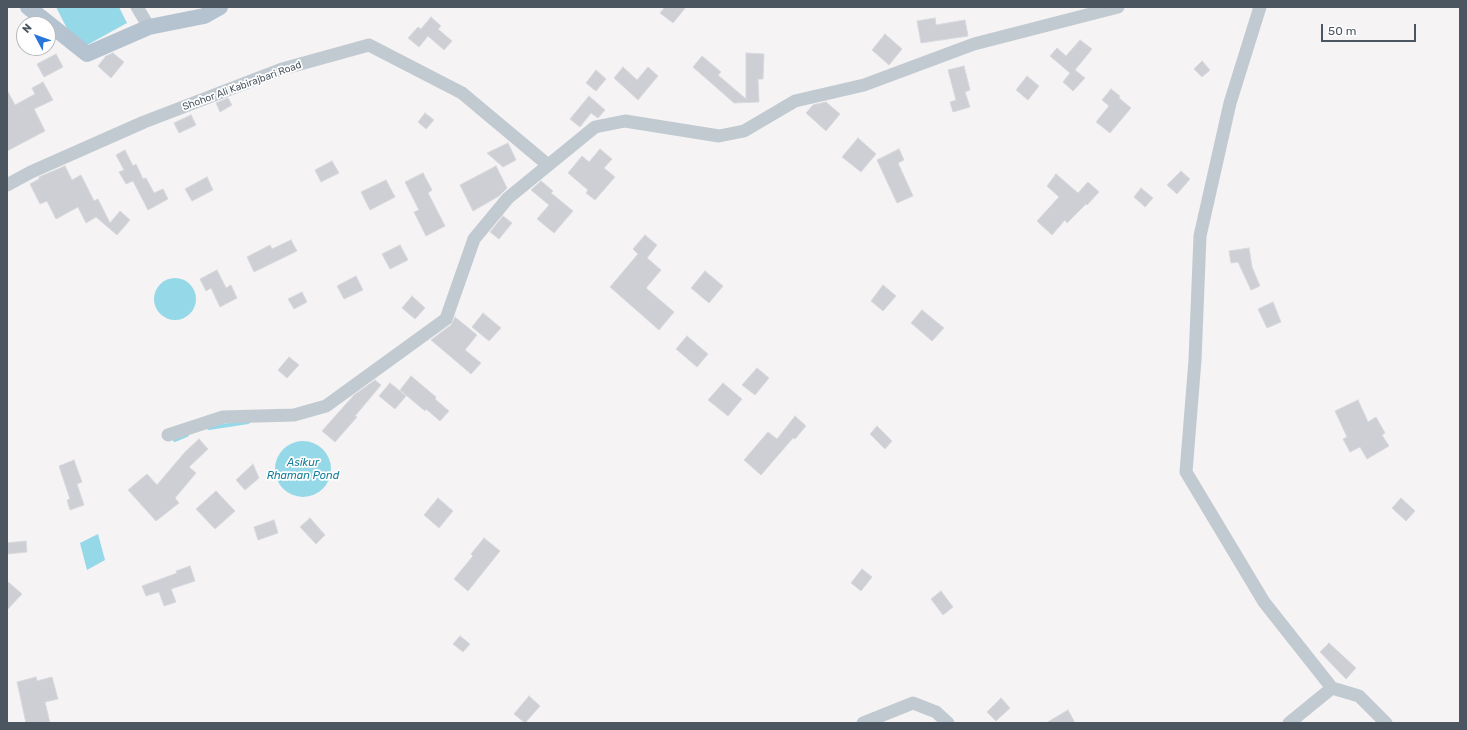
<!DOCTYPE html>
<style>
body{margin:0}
#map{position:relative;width:1467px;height:730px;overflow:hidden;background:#f5f3f3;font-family:Rubik,sans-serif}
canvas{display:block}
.frame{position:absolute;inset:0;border:8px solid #4b5660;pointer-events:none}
.north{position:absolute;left:16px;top:16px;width:40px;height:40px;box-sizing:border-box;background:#fff;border:1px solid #b7bbbf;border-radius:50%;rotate:311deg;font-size:11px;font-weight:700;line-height:16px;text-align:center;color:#4b5660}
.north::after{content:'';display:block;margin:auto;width:14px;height:18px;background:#2676dc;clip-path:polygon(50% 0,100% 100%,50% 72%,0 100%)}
.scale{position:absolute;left:1321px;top:24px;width:95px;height:18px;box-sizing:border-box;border:2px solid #4b5660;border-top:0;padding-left:5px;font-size:12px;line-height:14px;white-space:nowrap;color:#4b5660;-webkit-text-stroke:3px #fff;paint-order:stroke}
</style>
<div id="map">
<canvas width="1467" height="730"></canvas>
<div class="frame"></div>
<div class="north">N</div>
<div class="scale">50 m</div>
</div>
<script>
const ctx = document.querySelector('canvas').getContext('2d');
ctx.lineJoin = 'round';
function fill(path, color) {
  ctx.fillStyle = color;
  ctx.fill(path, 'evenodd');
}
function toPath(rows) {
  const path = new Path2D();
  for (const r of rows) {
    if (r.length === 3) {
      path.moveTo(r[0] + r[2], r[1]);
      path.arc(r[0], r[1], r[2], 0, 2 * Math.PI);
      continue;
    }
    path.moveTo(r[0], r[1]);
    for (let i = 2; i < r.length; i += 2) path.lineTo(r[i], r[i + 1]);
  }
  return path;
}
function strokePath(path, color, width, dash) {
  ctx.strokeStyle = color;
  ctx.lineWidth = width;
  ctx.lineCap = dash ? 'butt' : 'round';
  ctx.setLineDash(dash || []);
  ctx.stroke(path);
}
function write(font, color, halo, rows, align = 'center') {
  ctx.font = font + ' Rubik,sans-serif';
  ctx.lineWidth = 3.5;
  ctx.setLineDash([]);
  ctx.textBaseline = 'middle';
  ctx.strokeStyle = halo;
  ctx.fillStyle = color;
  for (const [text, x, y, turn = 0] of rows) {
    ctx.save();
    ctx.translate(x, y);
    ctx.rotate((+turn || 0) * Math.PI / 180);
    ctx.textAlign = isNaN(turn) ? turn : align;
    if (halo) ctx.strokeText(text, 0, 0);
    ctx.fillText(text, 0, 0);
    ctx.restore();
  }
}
fill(toPath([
 [56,7,119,7,127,23,78,50],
 [175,299,21],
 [303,469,28],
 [98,534,105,560,87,570,80,543]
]), '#95d8e8');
strokePath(toPath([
 [209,428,248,422],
 [175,440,187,435]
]), '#95d8e8', 4);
const building = toPath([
 [665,7,686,7,673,23,660,13,665,7],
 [431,17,441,26,438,29,452,41,444,50,428,36,419,47,408,38,418,27,421,29,431,17],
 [935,18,936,25,965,20,968,36,921,43,917,21,935,18],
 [885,34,902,49,889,65,872,50,885,34],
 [1080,40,1092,49,1075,70,1085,78,1073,91,1063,82,1070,73,1050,56,1057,48,1066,56,1080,40],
 [113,53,124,62,111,78,98,66,106,56,113,53],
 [746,53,764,54,763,79,758,79,759,102,734,103,693,67,702,56,721,72,718,75,746,99,746,53],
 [56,54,63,67,44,77,37,64,56,54],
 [1202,61,1210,70,1202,77,1194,69,1202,61],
 [964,66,970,90,965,92,970,107,953,112,950,102,956,100,948,70,964,66],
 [623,67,637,80,648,67,658,76,638,100,614,78,623,67],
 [596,70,606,79,596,91,586,83,596,70],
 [1027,76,1039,86,1028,100,1016,90,1027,76],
 [43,82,53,100,34,109,45,131,7,151,7,90,15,105,35,94,32,88,43,82],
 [1111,89,1120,96,1119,98,1131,108,1110,133,1096,122,1109,106,1102,100,1111,89],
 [589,96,605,110,598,118,591,113,580,127,570,119,589,96],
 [228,98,232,105,220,112,216,103,228,98],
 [826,102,840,114,826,131,806,113,813,105,826,102],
 [425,113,434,120,426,129,418,122,425,113],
 [191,115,196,125,179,133,174,123,191,115],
 [858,138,876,154,861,172,842,157,858,138],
 [508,143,516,160,503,167,487,153,508,143],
 [600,149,612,159,604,168,615,177,595,200,586,193,588,190,568,173,582,156,589,162,600,149],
 [899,149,904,160,898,163,913,196,897,203,877,160,899,149],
 [125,150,133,166,136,164,143,179,146,178,154,193,163,189,168,199,148,210,133,181,126,184,119,172,124,170,116,155,125,150],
 [332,161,339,173,321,182,315,170,332,161],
 [65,166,72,180,81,175,94,201,98,199,110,223,120,211,130,220,117,235,96,217,86,223,78,207,56,219,47,201,40,204,30,184,39,179,39,177,65,166],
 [496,166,507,188,499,196,473,211,460,185,496,166],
 [1181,171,1190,179,1177,194,1167,185,1181,171],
 [423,173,432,190,428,193,445,226,426,236,414,212,419,210,405,182,423,173],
 [1056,174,1078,193,1088,182,1099,192,1087,205,1086,204,1067,223,1065,220,1052,235,1037,221,1059,197,1047,186,1056,174],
 [207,177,213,190,192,201,185,189,207,177],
 [386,180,395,197,370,210,361,192,386,180],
 [541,181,553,191,551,193,573,211,554,233,537,219,549,205,531,190,541,181],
 [1141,188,1153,198,1145,207,1134,197,1141,188],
 [503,216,512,223,499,239,490,232,503,216],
 [645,235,657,245,647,258,661,270,646,288,674,312,659,330,610,287,638,254,633,249,645,235],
 [291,240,297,251,254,272,247,257,270,245,272,249,291,240],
 [400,245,408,260,390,269,382,254,400,245],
 [1249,248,1252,267,1260,286,1251,290,1238,262,1231,263,1229,251,1249,248],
 [217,270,226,288,231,285,237,298,220,307,211,288,206,291,200,279,217,270],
 [705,271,723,286,709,303,691,288,705,271],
 [356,276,363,290,344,299,337,286,356,276],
 [883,285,896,296,883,311,871,301,883,285],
 [302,292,307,302,294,309,288,299,302,292],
 [412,296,425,308,415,319,402,308,412,296],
 [1273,302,1281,322,1267,328,1258,309,1273,302],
 [922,310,944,328,932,341,911,323,922,310],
 [483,313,501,328,489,341,472,327,483,313],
 [455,317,477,335,465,350,481,363,471,374,431,340,451,325,455,317],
 [687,336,708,354,697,367,676,349,687,336],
 [289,357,299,365,287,378,278,370,289,357],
 [757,368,769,378,755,395,742,385,757,368],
 [411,376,436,397,435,399,449,411,440,421,426,409,425,411,400,390,411,376],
 [375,380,381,385,355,416,357,417,335,442,322,431,354,395,375,380],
 [390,383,406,396,395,409,379,396,390,383],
 [723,383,742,399,728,416,708,400,723,383],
 [1358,400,1368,422,1376,417,1385,433,1382,435,1389,446,1367,459,1360,447,1350,452,1343,439,1347,437,1335,411,1358,400],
 [795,416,806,426,795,439,793,438,761,475,744,460,768,432,777,439,795,416],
 [877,426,892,441,885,449,870,434,877,426],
 [199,439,208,449,189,467,196,473,175,498,179,503,156,521,128,490,147,474,157,485,185,452,199,439],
 [74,460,82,482,77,484,84,505,70,510,67,500,70,499,59,466,74,460],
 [253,464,259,478,245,490,236,480,253,464],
 [216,491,235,511,215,529,196,509,216,491],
 [438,498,453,511,439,528,424,515,438,498],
 [1401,498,1415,511,1406,521,1392,508,1401,498],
 [310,518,325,535,316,544,300,527,310,518],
 [274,520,278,533,258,540,254,527,274,520],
 [484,538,500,551,468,591,454,579,473,556,471,554,484,538],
 [26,541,27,552,7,554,7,543,26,541],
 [190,566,195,581,171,589,176,602,164,606,159,592,146,596,142,586,177,573,176,571,190,566],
 [862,569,872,577,861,591,851,583,862,569],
 [7,581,22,594,7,610,7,581],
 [941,591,953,607,943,615,931,599,941,591],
 [460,636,470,644,463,652,453,644,460,636],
 [1329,643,1356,668,1346,679,1320,652,1329,643],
 [36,677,37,681,52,677,58,699,45,702,50,723,26,723,17,682,36,677],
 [529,696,540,706,525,723,514,714,529,696],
 [1001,698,1010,708,996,721,987,712,1001,698],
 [1068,710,1075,723,1046,723,1068,710]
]);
fill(building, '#cdcfd5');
strokePath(building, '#d7d9dd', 1);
strokePath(toPath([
 [137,7,149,27],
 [1260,7,1230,103,1200,236,1195,360,1186,472,1264,602,1332,688],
 [7,185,31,172,144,122,282,69,369,45,462,93,548,165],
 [168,435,223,417,294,415,326,406,446,319,474,239,508,198,595,127,625,121,719,136,744,131,795,101,864,85,974,44,1118,7],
 [863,723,913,703,936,712,948,723],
 [1289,723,1332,688,1359,696,1386,723]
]), '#c2cad1', 13);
strokePath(toPath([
 [28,7,87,54,149,27,204,16,220,7]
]), '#b5c2cf', 16);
write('10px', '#4b5660', '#fff', [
 ["Shohor Ali Kabirajbari Road",242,86,-20]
]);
write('italic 11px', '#157f9a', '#fff', [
 ["Asikur",303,463],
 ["Rhaman Pond",303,476]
]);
</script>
